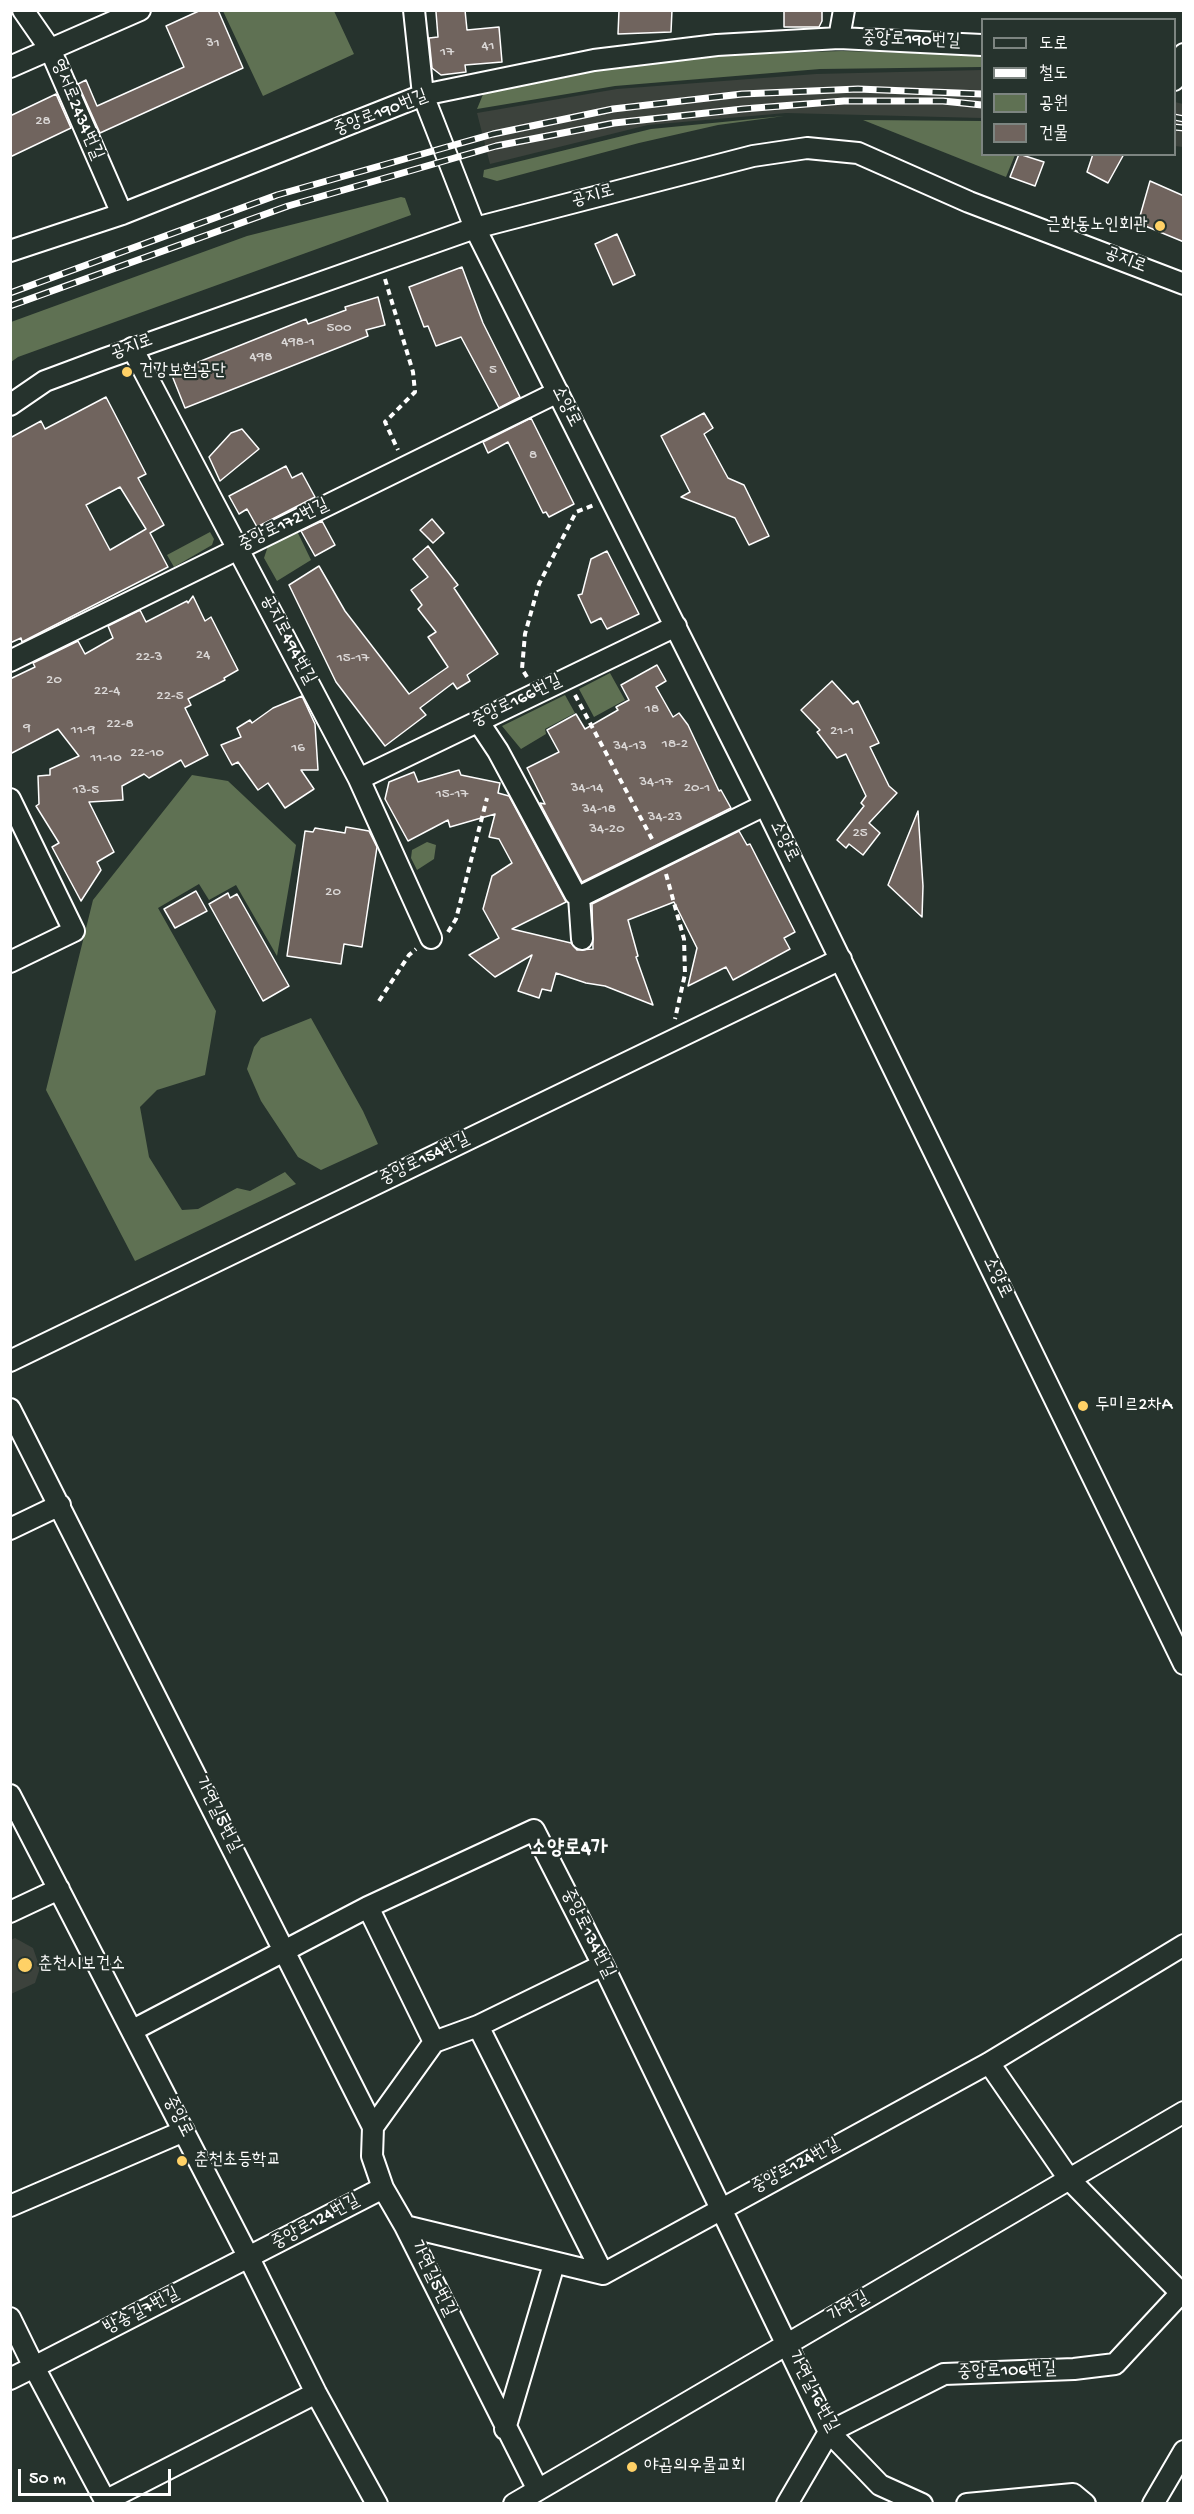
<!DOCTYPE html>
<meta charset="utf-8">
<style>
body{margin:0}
#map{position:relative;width:1194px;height:2514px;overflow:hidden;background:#26332d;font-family:"Gochi Hand","Poor Story",sans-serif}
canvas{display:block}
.frame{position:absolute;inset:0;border:12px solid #fff;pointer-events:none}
.legend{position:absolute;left:981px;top:18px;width:195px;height:138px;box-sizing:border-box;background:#26332d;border:2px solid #7d8581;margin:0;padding:8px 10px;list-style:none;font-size:18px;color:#fff}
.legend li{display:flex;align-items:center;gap:12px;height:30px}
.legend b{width:30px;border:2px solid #7d8581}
.scale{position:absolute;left:18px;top:2469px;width:153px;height:27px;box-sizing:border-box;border:3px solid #fff;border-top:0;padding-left:8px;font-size:18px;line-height:21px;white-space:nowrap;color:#fff;-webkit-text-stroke:4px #26332d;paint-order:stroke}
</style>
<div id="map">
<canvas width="1194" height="2514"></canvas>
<div class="frame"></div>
<ul class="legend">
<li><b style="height:8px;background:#26332d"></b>도로</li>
<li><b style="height:8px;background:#fff"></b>철도</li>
<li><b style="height:16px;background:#5f7153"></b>공원</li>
<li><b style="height:16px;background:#70645e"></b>건물</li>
</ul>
<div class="scale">50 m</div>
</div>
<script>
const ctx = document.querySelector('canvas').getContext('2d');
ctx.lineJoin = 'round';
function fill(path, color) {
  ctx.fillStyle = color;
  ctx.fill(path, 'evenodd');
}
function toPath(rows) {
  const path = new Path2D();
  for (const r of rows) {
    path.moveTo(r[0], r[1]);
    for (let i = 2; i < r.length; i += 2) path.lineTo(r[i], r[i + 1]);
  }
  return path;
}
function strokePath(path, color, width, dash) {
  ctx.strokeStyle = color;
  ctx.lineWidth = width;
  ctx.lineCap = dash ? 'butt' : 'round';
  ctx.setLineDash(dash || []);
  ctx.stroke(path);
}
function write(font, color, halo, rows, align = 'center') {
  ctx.font = font + ' "Gochi Hand","Poor Story",sans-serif';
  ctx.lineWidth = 4.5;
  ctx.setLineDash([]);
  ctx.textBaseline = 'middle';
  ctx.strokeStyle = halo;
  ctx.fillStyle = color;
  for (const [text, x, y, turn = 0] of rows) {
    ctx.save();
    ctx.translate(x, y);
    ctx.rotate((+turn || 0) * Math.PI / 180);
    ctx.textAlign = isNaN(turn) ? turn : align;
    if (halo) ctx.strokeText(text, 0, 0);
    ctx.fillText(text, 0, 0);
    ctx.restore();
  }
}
fill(toPath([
 [982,70,982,118,786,113,648,125,490,164,477,113,617,89,816,74],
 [1175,102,1183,104,1183,147,1175,146],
 [15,1938,33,1948,40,1968,35,1983,11,1994,11,1940]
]), '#3c423c');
fill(toPath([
 [223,11,334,11,354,54,263,96],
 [842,51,982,55,982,67,820,69,615,86,477,109,484,92,599,67,745,54],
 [784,116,718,125,639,143,497,181,483,177,484,170,651,129],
 [863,120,982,121,982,154,1015,155,1006,177],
 [401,197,405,198,411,215,18,357,11,362,11,322,247,236],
 [296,529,311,560,277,581,264,558,269,543],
 [210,532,214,539,212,545,174,567,167,555],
 [610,673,625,700,594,717,579,689],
 [565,695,575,713,545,729,546,734,521,749,502,726],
 [192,775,228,781,296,845,277,956,236,885,209,900,199,884,158,908,216,1011,205,1075,157,1090,140,1107,149,1157,182,1210,198,1209,237,1188,250,1191,285,1172,296,1184,135,1261,46,1090,93,900],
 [427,842,436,845,434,859,417,870,411,858,412,850],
 [311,1018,363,1111,378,1144,321,1170,298,1157,261,1101,247,1069,254,1047,261,1038]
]), '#5f7153');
const building = toPath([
 [201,10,218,10,243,68,100,133,78,84,86,80,97,106,184,67,166,26,201,10],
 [439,10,465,10,467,30,499,27,502,62,465,65,466,72,441,75,432,68,429,38,438,37,436,12,439,10],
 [619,10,672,10,671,32,618,34,619,10],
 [784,10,822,10,822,21,819,27,784,27,784,10],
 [56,94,71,128,10,157,10,116,56,94],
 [1019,154,1044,162,1035,186,1010,177,1019,154],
 [1093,154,1124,154,1108,183,1087,172,1093,154],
 [1150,181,1184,196,1184,242,1138,223,1150,181],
 [617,234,635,275,613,285,595,244,617,234],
 [462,267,483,323,520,397,499,408,461,337,436,346,428,326,424,327,409,287,462,267],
 [378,297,385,325,366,330,368,336,185,408,171,373,306,319,308,324,346,310,345,307,378,297],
 [106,397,146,474,138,478,164,525,150,533,168,567,22,642,21,638,10,643,10,438,41,421,45,429,106,397],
 [120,487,146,529,110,550,86,505,120,487],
 [704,413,713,428,704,434,728,478,744,485,769,536,749,545,735,518,681,497,690,492,661,436,704,413],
 [531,418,574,504,549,517,546,512,543,513,508,442,488,453,483,442,531,418],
 [242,429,259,449,220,481,209,457,231,433,242,429],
 [286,466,292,478,302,473,315,497,257,527,247,509,239,514,229,496,286,466],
 [432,519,444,533,433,543,420,530,432,519],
 [322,521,335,545,315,556,301,531,322,521],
 [428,546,458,585,454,588,498,654,467,675,470,681,457,689,453,683,420,708,426,715,385,746,336,682,289,585,319,566,345,611,409,694,448,667,428,637,436,632,418,609,422,605,411,590,428,577,413,559,428,546],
 [607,551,639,614,607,629,601,618,591,623,578,595,582,594,591,559,607,551],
 [193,596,205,621,211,617,238,670,224,678,225,680,188,699,191,705,185,708,208,755,185,767,181,760,149,778,144,774,122,786,123,800,89,802,114,852,97,862,101,870,81,901,52,847,59,843,36,806,39,804,38,776,50,775,50,769,79,756,58,729,10,754,10,679,35,667,33,663,78,641,85,654,113,638,108,626,140,610,146,622,187,601,188,603,193,596],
 [657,665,666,681,656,687,673,717,679,713,688,725,719,791,721,790,731,808,582,882,540,803,545,804,527,768,559,752,547,730,576,714,585,729,618,710,616,707,629,700,621,685,657,665],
 [832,681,853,704,858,701,879,743,870,747,889,786,897,793,869,823,880,833,863,855,849,844,846,848,837,840,864,806,861,803,866,796,846,754,837,758,817,732,820,730,801,710,832,681],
 [302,696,315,724,318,770,301,770,314,789,285,808,268,783,258,790,238,762,232,765,221,745,241,737,237,728,250,720,252,723,273,708,302,696],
 [459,770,461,775,500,783,498,793,509,796,566,902,512,929,571,943,577,950,593,949,592,904,739,831,747,845,750,844,795,932,784,938,790,949,733,980,726,967,688,986,697,948,674,902,628,920,638,956,636,957,653,1005,605,986,586,983,556,973,551,991,542,989,539,998,518,991,532,955,495,977,469,955,499,938,483,909,492,876,512,863,499,839,489,837,495,814,450,827,448,820,408,841,385,799,389,782,414,772,418,782,459,770],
 [918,811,923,886,922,917,888,885,918,811],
 [346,827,369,831,377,847,362,947,344,944,341,964,287,956,305,831,313,832,315,828,345,833,346,827],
 [196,891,207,911,175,928,164,909,196,891],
 [228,893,230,898,237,894,289,986,263,1001,209,904,228,893]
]);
fill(building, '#70645e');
strokePath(building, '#fff', 1.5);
const minor = toPath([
 [23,10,50,49,122,214],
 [414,10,423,95,475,228,765,805,1184,1664],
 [839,38,844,10],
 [10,67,140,10],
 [1174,80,1184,54],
 [10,251,122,214,423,95,594,60,717,45,839,38,982,45],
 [132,348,359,779,431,938],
 [10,405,45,381,104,359,475,228,753,156,807,148,858,153,969,202,1184,284],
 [10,661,558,392],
 [478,721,498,751,575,894,579,897,765,805],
 [359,779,676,626],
 [10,799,74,931,10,962],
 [579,897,582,939],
 [10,1361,841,959],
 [10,1409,373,2127,372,2156,383,2188,405,2226,538,2490],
 [10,1529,60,1505],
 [10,1795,249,2258,316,2393,377,2504],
 [368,1907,434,2042],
 [10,1912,59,1889],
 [478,2026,603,2274,989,2063,1184,1945],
 [133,2030,368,1907,534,1830,603,1965,829,2432,880,2485,922,2504],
 [989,2063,1069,2179,1184,2296],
 [373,2127,434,2042,478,2026,603,1965],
 [10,2206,184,2131],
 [405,2226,603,2274],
 [10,2318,34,2367,10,2379],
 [505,2429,554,2264],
 [105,2501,316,2393],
 [107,2504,34,2367,383,2188],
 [514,2504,1184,2112],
 [787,2504,829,2432,944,2374,1074,2369,1115,2364,1180,2294],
 [967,2504,1073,2494,1085,2504],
 [1153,2504,1184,2451]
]);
strokePath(minor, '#fff', 24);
strokePath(toPath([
 [385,279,413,372,415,392,385,422,398,450],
 [527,677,522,669,525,634,539,584,576,512,594,505],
 [575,695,652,839],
 [666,874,684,939,685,974,675,1019],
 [448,932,456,919,487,798],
 [379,1001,409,955,416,949]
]), '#fff', 4, [6, 4.5]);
strokePath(minor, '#26332d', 20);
const rail = toPath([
 [1174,117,1184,119],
 [1174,127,1184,128],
 [10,293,277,195,493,134,613,109,742,94,858,89,982,94],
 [10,306,288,206,496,146,614,123,743,109,844,101,943,101,982,105]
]);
strokePath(rail, '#fff', 7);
strokePath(rail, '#26332d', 4.5, [14]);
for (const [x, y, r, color] of [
 [1160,226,6,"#ffd166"],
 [127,372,6,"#ffd166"],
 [1083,1406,6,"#ffd166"],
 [25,1965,8,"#ffd166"],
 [182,2161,6,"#ffd166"],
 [632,2467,6,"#ffd166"]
]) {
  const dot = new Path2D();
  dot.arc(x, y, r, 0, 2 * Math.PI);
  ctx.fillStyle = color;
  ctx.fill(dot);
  strokePath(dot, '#26332d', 2);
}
write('15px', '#dbd8d7', null, [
 ["31",213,44],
 ["41",488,47],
 ["17",447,53],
 ["28",43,122],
 ["500",339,329],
 ["498-1",298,343],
 ["498",261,358],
 ["5",493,371],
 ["8",533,456],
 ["24",203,656],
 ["22-3",149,658],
 ["15-17",353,659],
 ["20",54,681],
 ["22-4",107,692],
 ["22-5",170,697],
 ["18",652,710],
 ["22-8",120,725],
 ["9",27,729],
 ["11-9",83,731],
 ["21-1",842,732],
 ["18-2",675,745],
 ["34-13",630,747],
 ["16",298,749],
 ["22-10",147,754],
 ["11-10",106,759],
 ["34-17",656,783],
 ["34-14",587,789],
 ["20-1",697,789],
 ["13-5",86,791],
 ["15-17",452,795],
 ["34-18",599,810],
 ["34-23",665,818],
 ["34-20",607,830],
 ["25",860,834],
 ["20",333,893]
]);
write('18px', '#fff', '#26332d', [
 ["중앙로190번길",911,41,2],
 ["영서로2434번길",76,110,67],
 ["중앙로190번길",381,114,-21],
 ["공지로",593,197,-15],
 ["공지로",1125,261,21],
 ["공지로",132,348,-20],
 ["소양로",565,407,63],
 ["중앙로172번길",284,526,-26],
 ["공지로494번길",287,640,62],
 ["중앙로166번길",517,702,-26],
 ["소양로",783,842,64],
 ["중앙로154번길",425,1160,-26],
 ["소양로",996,1278,64],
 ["가연길5번길",217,1815,63],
 ["중앙로134번길",587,1934,63],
 ["중앙로",177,2117,63],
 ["중앙로124번길",796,2167,-28],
 ["중앙로124번길",316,2223,-28],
 ["가연길5번길",432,2279,64],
 ["가연길",849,2308,-30],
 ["방송길7번길",142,2312,-27],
 ["중앙로106번길",1007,2372,-2],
 ["가연길16번길",812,2392,62]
]);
write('18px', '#fff', '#26332d', [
 ["근화동노인회관",1148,226,"right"],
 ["건강보험공단",139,372],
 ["두미르2차A",1095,1406],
 ["춘천시보건소",38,1965],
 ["춘천초등학교",194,2161],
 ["야곱의우물교회",644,2467]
], 'left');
write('bold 21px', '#fff', '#26332d', [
 ["소양로4가",569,1850]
]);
</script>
